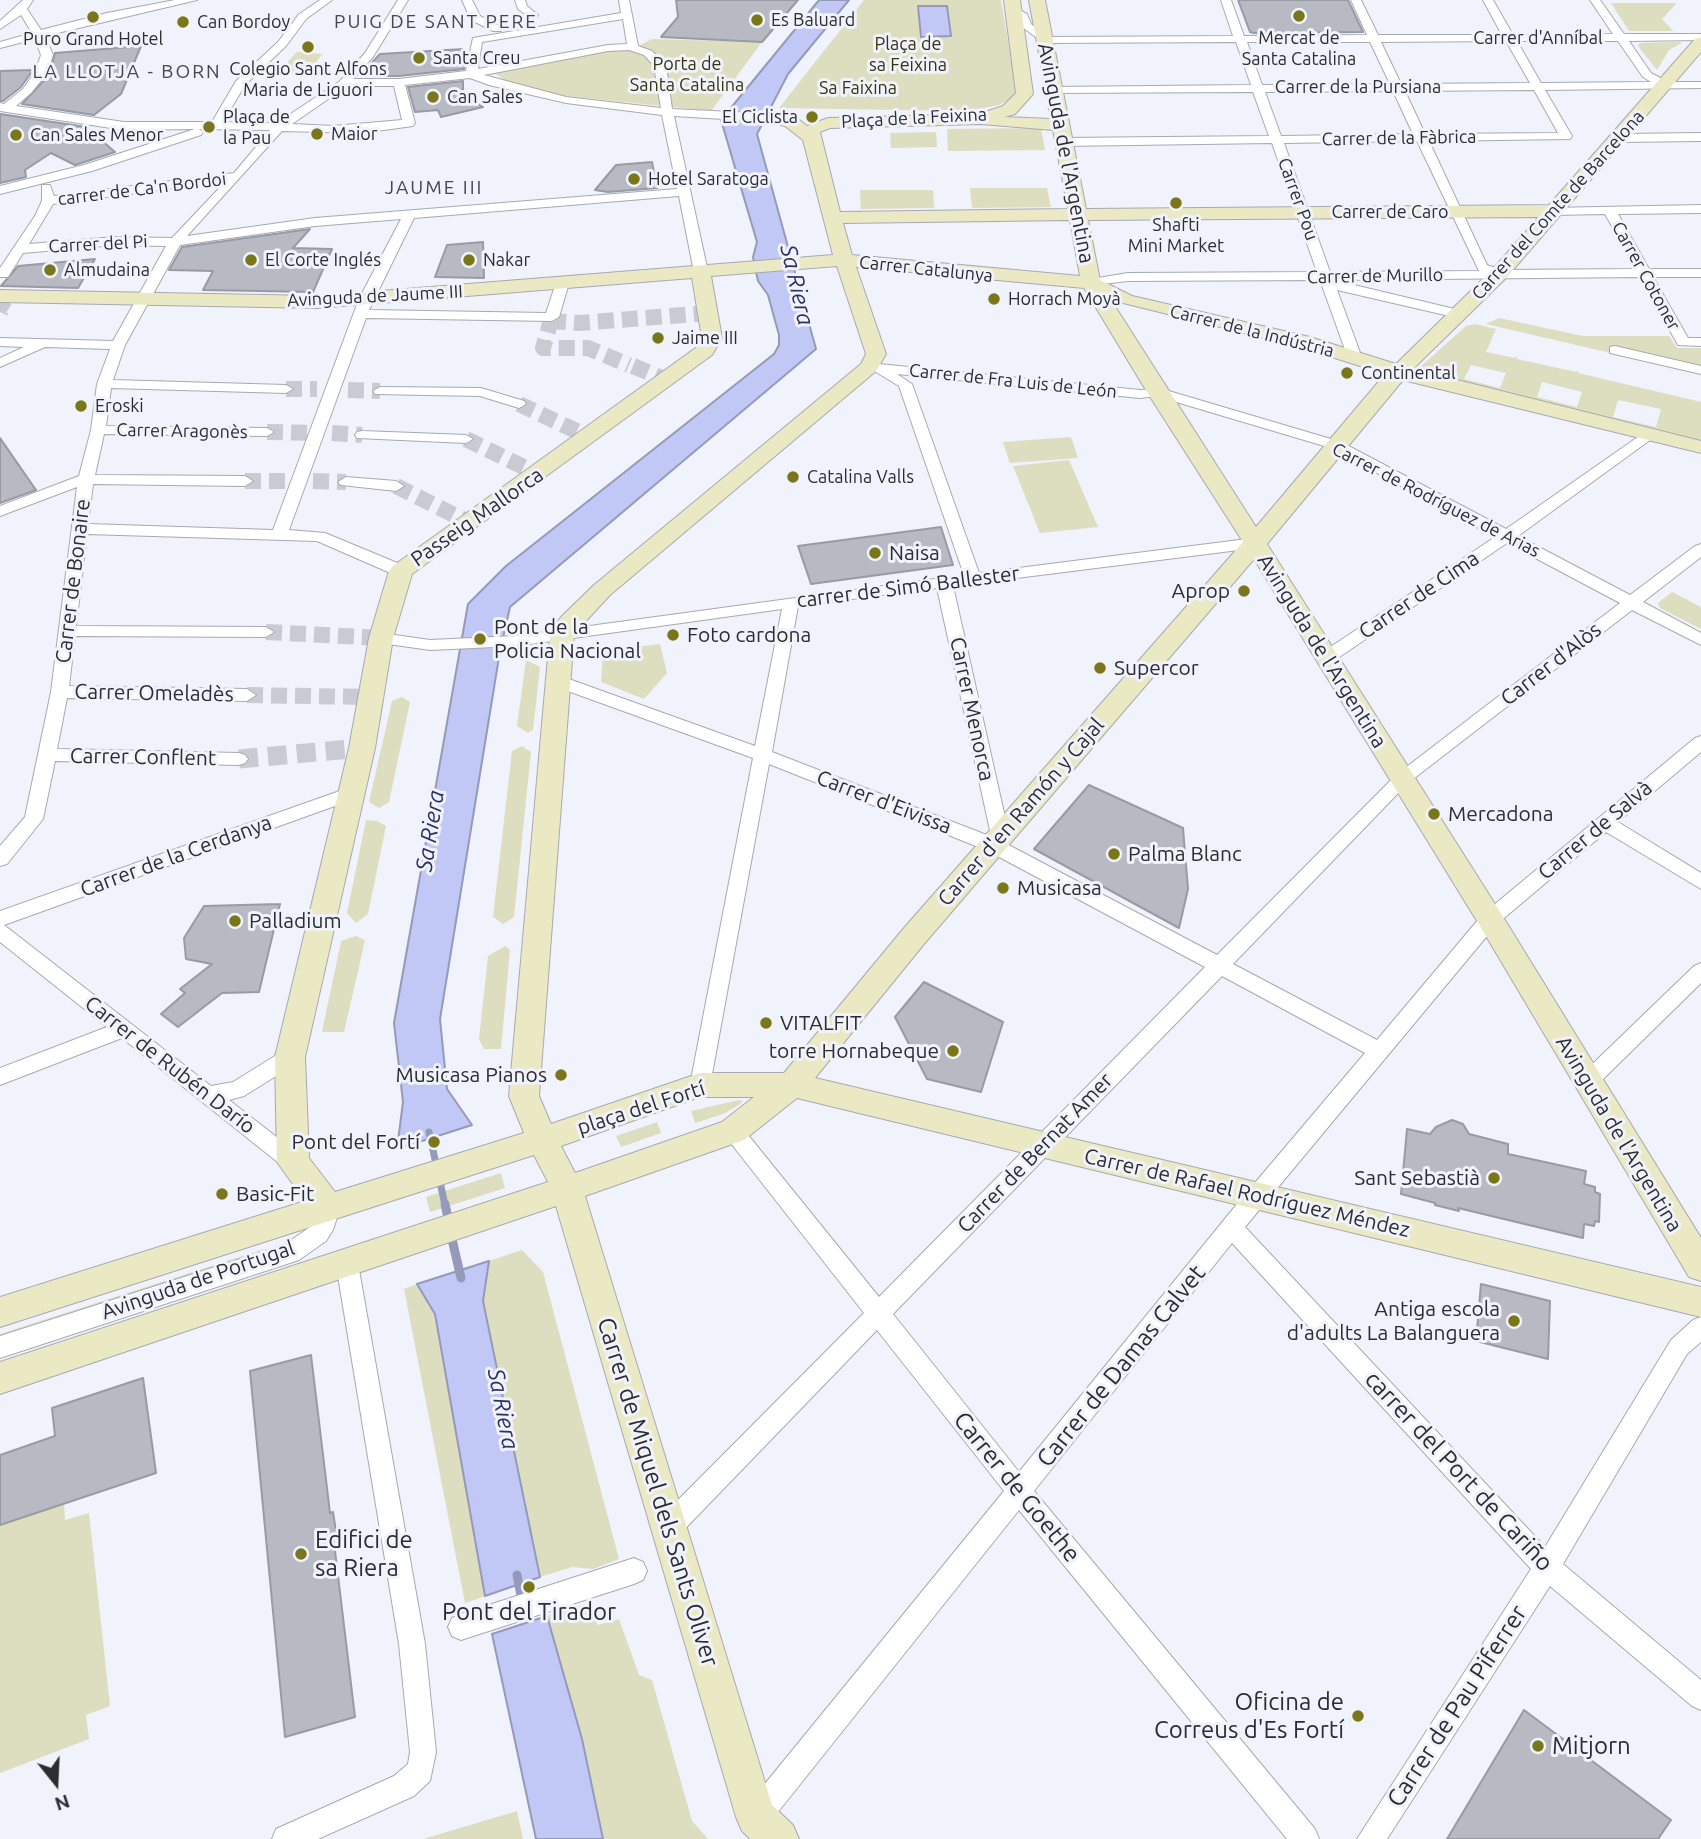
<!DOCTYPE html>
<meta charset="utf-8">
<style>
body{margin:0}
#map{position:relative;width:1701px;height:1839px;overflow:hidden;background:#f0f2fc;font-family:Ubuntu,sans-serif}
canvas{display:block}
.north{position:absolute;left:21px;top:1748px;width:70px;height:70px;-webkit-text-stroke:5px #f0f2fc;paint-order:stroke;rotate:162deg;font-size:19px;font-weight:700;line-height:28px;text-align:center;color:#2d2d31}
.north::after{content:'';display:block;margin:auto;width:24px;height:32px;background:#2d2d31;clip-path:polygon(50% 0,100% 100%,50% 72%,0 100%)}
</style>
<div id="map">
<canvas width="1701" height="1839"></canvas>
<div class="north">N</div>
</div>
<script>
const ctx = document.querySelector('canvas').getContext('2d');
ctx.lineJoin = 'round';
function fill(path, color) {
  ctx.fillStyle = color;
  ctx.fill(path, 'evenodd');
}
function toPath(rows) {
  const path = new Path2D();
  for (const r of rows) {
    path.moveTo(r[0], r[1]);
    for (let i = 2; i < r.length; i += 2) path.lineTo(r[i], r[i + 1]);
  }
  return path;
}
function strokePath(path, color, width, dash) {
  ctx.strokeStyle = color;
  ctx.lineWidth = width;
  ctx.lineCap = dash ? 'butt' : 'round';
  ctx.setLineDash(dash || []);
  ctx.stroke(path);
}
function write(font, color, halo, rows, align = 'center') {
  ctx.font = font + ' Ubuntu,sans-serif';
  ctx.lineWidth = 6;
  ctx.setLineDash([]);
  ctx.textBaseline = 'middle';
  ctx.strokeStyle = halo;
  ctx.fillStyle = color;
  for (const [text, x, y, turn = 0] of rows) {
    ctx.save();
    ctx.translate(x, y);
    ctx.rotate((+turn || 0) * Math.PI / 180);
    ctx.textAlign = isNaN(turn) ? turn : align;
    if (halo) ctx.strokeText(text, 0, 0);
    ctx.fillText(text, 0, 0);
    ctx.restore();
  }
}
fill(toPath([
 [864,0,1001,0,1016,89,1012,98,999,105,967,111,779,108],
 [1611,3,1677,3,1662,19,1673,31,1629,31],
 [652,39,762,42,711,111,565,96,507,82,492,71,639,46],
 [1640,43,1680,42,1682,43,1669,50,1657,70,1638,46],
 [297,52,322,54,307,75,278,72],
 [1041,128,1045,150,948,151,947,129],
 [936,132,937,147,891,148,890,133],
 [970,188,1047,188,1051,207,972,208],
 [933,190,934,208,861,209,860,190],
 [1499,318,1583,336,1669,336,1677,348,1701,348,1701,374,1486,324],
 [1475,324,1496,329,1486,352,1515,358,1516,355,1517,359,1576,372,1577,370,1578,373,1701,402,1701,444,1496,391,1419,368,1466,326],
 [1471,365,1506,373,1500,388,1464,379],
 [1542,382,1582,392,1577,407,1537,397],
 [1618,400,1661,409,1656,427,1613,417],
 [1071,437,1078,458,1010,463,1003,442],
 [1069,460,1098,527,1040,533,1013,466],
 [1672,592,1701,607,1701,629,1660,608,1658,603],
 [660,644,667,673,644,699,601,682,603,651],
 [526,660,540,667,533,730,528,733,517,726],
 [402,697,410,702,389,802,379,808,369,802,392,701],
 [522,746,531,752,514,917,503,924,493,917,512,751],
 [366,820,377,821,386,826,368,914,356,923,347,913],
 [356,936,365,940,344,1032,322,1032,341,941],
 [505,946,510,950,501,1049,484,1049,479,1039,488,956],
 [739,1100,743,1101,739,1105,723,1114,695,1123,691,1111],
 [657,1122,661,1133,621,1147,616,1136],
 [501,1173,505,1188,430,1212,426,1197],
 [264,1249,263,1252,0,1337,0,1334],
 [522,1250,543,1272,619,1559,593,1569,572,1567,540,1577,483,1301,489,1261],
 [417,1284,435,1314,485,1596,465,1603,404,1289],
 [64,1504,65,1520,89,1513,110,1706,86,1715,89,1739,0,1773,0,1525],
 [578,1606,589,1611,598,1625,619,1619,639,1675,652,1680,692,1821,708,1839,603,1839,582,1739,547,1616],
 [517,1811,523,1839,424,1839,430,1837]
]), '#ddddc0');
const water = toPath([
 [819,0,849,0,788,74,757,134,816,349,510,607,500,651,440,1019,447,1089,472,1125,397,1149,403,1102,394,1023,468,604,506,566,774,354,779,345,779,335,768,295,758,281,753,257,757,242,721,120,819,0],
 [918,6,947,6,951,36,921,37,918,6],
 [489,1261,483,1301,540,1577,485,1596,435,1314,417,1284,489,1261],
 [547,1616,582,1739,603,1839,536,1839,492,1634,547,1616]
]);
fill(water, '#c1c8f5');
strokePath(water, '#959aba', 2);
strokePath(toPath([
 [429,1132,445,1205]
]), '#959aba', 7);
strokePath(toPath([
 [445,1204,449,1223],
 [451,1235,461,1278],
 [517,1575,522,1601]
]), '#959aba', 9);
const building = toPath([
 [676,0,798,0,762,42,661,37,678,17,676,0],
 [1238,0,1348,0,1363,32,1254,33,1250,32,1238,0],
 [141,46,121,94,94,115,22,104,49,75,55,53,141,46],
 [464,49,464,69,399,76,374,76,365,70,380,54,464,49],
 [33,70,21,87,3,101,0,101,0,71,33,70],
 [463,81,463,94,483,107,441,117,438,110,415,112,408,87,463,81],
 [0,114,86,127,115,152,75,165,51,153,25,170,26,177,0,183,0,114],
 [652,162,657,188,608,192,595,190,616,165,652,162],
 [310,229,293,248,332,249,313,292,203,290,213,271,169,270,182,247,310,229],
 [483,242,484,278,435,277,447,245,483,242],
 [95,259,78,288,1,286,18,266,95,259],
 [0,438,36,490,0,503,0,438],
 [941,527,953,565,811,584,798,546,941,527],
 [1089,785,1183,828,1188,889,1179,928,1034,849,1089,785],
 [280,904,259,992,222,993,178,1027,161,1014,185,993,180,989,212,964,186,959,184,938,204,906,280,904],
 [924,982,1003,1022,981,1092,927,1079,895,1017,924,982],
 [1452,1120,1463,1124,1469,1134,1508,1144,1508,1154,1586,1171,1584,1184,1595,1187,1595,1192,1600,1194,1599,1222,1595,1221,1594,1226,1584,1224,1583,1238,1458,1208,1459,1211,1435,1205,1435,1203,1401,1194,1407,1129,1430,1134,1436,1127,1452,1120],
 [1481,1284,1550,1301,1548,1359,1476,1341,1481,1284],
 [311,1355,330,1513,333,1512,335,1525,336,1533,333,1534,355,1717,285,1737,250,1371,311,1355],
 [143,1378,156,1473,0,1525,0,1455,55,1436,52,1408,143,1378],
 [1524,1710,1671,1820,1658,1839,1447,1839,1524,1710]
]);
fill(building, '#b7b9c3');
strokePath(building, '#989aa4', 2);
strokePath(toPath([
 [0,311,10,296]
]), '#c9cbd3', 12, [12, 6]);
strokePath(toPath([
 [0,312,1,310],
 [552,317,543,348,588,348,629,365],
 [550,321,579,323,709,313],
 [633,366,664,379],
 [286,389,317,389],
 [348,390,380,391],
 [519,404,589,437],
 [267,432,317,433],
 [332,433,362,435],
 [466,439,538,474],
 [245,481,299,481],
 [313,481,346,482],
 [396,486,470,523],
 [266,632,381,638],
 [247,695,371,697]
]), '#c9cbd3', 16, [16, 8]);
strokePath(toPath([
 [239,759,362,748]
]), '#c9cbd3', 19, [19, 10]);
const street = toPath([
 [23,0,33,0,27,9,41,30,107,13,175,0,197,0,45,36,53,55,47,73,31,93,16,106,124,122,212,122,236,81,278,42,287,30,253,28,248,25,249,23,292,24,298,15,320,0,332,0,306,19,286,46,245,85,223,122,277,123,340,81,365,53,398,0,408,0,373,57,353,79,399,79,466,71,473,38,621,13,619,0,629,0,638,46,652,51,666,65,672,109,773,114,779,118,773,122,674,116,708,272,706,275,701,276,694,272,679,196,414,218,369,310,546,313,557,280,567,280,569,283,559,317,552,321,366,318,289,530,325,533,407,567,409,571,407,575,395,575,317,541,87,534,76,626,266,627,274,632,266,637,75,636,69,686,247,689,256,695,247,701,67,698,57,749,239,753,245,755,248,759,245,763,239,765,55,761,43,819,7,864,0,866,0,846,25,817,51,692,77,487,0,516,0,506,79,476,91,430,97,384,110,349,45,347,0,367,0,358,24,347,0,346,0,338,113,341,166,246,115,245,23,253,8,277,0,277,0,268,35,216,42,201,42,185,50,185,54,196,234,173,270,130,199,129,203,132,201,135,92,171,0,194,0,186,84,165,195,129,124,130,0,111,0,103,4,104,23,89,35,72,41,55,35,39,0,48,0,42,32,33,21,15,0,29,0,21,23,0],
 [623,19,627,44,608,45,478,69,482,42,623,19],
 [629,50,644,55,654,66,661,108,566,97,484,75,608,51,629,50],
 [470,78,489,85,566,103,662,115,677,189,315,218,187,236,282,131,362,133,413,126,415,123,405,85,470,78],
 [347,86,394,86,402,120,333,126,292,124,347,86],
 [226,181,172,238,115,237,29,244,53,204,226,181],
 [401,219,359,299,273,530,88,524,93,484,245,486,253,481,245,476,95,475,104,434,267,436,274,432,267,428,106,426,111,388,286,393,293,389,286,385,113,380,125,345,180,245,315,226,401,219],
 [462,0,472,0,480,16,501,27,501,31,493,31,471,20,462,0],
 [515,0,525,0,527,6,538,15,537,17,529,17,518,9,515,0],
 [1221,0,1231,0,1244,36,1367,35,1351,0,1361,0,1378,35,1502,35,1483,0,1493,0,1513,35,1613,34,1590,0,1600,0,1624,34,1701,34,1701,40,1629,41,1651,73,1668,82,1701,82,1701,88,1545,90,1572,136,1570,139,1429,141,1487,265,1501,270,1636,269,1605,214,1553,215,1549,214,1549,208,1701,205,1701,213,1618,214,1649,269,1701,269,1701,277,1653,277,1688,338,1701,338,1701,346,1678,345,1640,277,1333,280,1463,311,1465,314,1458,318,1337,290,1362,358,1355,362,1348,358,1320,280,1128,281,1086,286,1086,280,1128,273,1317,272,1272,143,1063,146,1057,142,1063,138,1269,136,1253,92,1052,93,1046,90,1052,87,1251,85,1236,42,1044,43,1022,27,1018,18,1009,10,1014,7,1027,14,1031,24,1047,37,1233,36,1221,0],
 [1506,41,1530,83,1401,84,1381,42,1506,41],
 [1517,41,1618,41,1643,77,1651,82,1541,83,1517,41],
 [1247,42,1370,42,1390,84,1262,85,1247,42],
 [1534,90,1558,133,1425,134,1405,91,1534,90],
 [1393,91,1413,134,1281,136,1265,92,1393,91],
 [1417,141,1479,271,1330,272,1284,143,1417,141],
 [1701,133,1701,141,1620,142,1614,138,1620,134,1701,133],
 [1615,346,1701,366,1701,374,1610,353,1610,347,1615,346],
 [869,363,1140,390,1162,389,1341,442,1506,529,1645,432,1655,432,1657,435,1518,536,1630,595,1695,546,1701,544,1701,557,1643,602,1701,633,1701,645,1632,610,1408,783,1233,964,1377,1040,1483,914,1695,738,1701,736,1701,752,1618,822,1701,873,1701,889,1606,832,1497,924,1245,1227,1545,1547,1671,1340,1693,1320,1701,1317,1701,1342,1687,1354,1563,1564,1701,1680,1701,1710,1692,1706,1550,1586,1387,1839,1357,1839,1531,1569,1232,1243,1034,1491,1315,1829,1319,1839,1287,1839,1019,1510,766,1827,756,1831,746,1827,742,1817,746,1807,1004,1491,877,1330,678,1536,669,1539,660,1536,657,1527,660,1518,864,1313,726,1137,722,1131,726,1125,733,1122,740,1125,879,1297,1205,967,986,850,769,764,710,1085,707,1091,700,1093,693,1091,690,1085,753,758,554,686,551,682,554,678,566,678,755,746,782,609,516,646,430,650,381,643,373,638,381,633,430,640,516,636,964,575,899,386,876,372,864,370,862,367,869,363],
 [897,374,1140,398,1156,396,1331,448,1495,537,1320,654,1318,658,1320,662,1332,662,1507,543,1620,603,1396,775,1217,955,1001,841,1009,835,953,586,1255,548,1263,543,1255,538,979,573,912,384,897,374],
 [937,588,991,835,992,837,772,752,798,606,937,588],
 [1222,976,1365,1053,1237,1204,1019,1472,893,1314,1222,976],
 [380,387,481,388,524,401,526,404,519,408,480,396,375,394,373,391,380,387],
 [362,431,466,435,473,439,466,443,357,438,355,435,357,432,362,431],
 [346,477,396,481,404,486,396,491,341,485,338,482,346,477],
 [351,787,357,788,360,793,357,798,4,925,211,1086,233,1082,283,1051,290,1049,297,1051,300,1057,297,1063,244,1096,229,1100,301,1156,304,1162,301,1168,293,1171,285,1168,122,1038,0,1085,0,1068,107,1027,0,942,0,911,351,787],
 [1701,963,1701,983,1594,1088,1587,1090,1580,1088,1577,1082,1580,1076,1694,966,1701,963],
 [329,1199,337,1201,340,1208,333,1230,326,1241,299,1260,0,1358,0,1336,284,1245,310,1227,321,1201,329,1199],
 [347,1254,355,1257,358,1264,425,1644,436,1752,430,1781,414,1796,318,1839,272,1839,276,1829,394,1776,408,1764,410,1752,399,1644,336,1264,339,1257,347,1254],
 [634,1558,643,1562,647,1571,643,1580,634,1584,461,1640,452,1636,448,1627,452,1618,461,1614,634,1558]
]);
const secondary = toPath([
 [1004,0,1020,0,1033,94,1015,114,1005,117,1051,119,1029,0,1045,0,1086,209,1549,205,1695,39,1701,37,1701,52,1506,278,1413,369,1701,441,1701,453,1403,380,1267,544,1500,912,1701,1238,1701,1281,1689,1277,1480,926,1254,559,924,944,815,1078,1701,1287,1701,1317,797,1098,744,1140,585,1196,772,1805,793,1825,799,1839,750,1839,742,1831,736,1817,556,1206,0,1394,0,1362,548,1182,534,1155,0,1327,0,1297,305,1201,277,1162,275,1057,349,748,369,638,389,571,393,566,697,347,702,338,692,278,317,308,0,302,0,290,317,296,833,255,803,140,785,126,767,122,764,118,773,113,797,118,807,126,828,118,979,114,1003,106,1016,93,1004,0],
 [981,124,1053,130,1068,209,840,212,820,132,830,128,981,124],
 [1539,217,1492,270,1396,364,1310,337,1132,296,1100,280,1088,220,1539,217],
 [1070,220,1080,276,852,255,843,223,1070,220],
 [837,266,866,354,861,364,594,585,561,617,550,634,509,1096,524,1133,335,1192,309,1158,305,1057,375,748,393,638,412,574,712,355,722,338,711,276,837,266],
 [856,267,1084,288,1147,392,1243,542,904,928,784,1073,700,1073,551,1124,539,1096,574,634,610,595,876,371,886,354,856,267],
 [1111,300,1297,346,1385,374,1256,527,1111,300],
 [700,1097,754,1097,722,1122,575,1173,561,1146,700,1097]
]);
strokePath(street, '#a7a9b3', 2);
strokePath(secondary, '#a7a9b3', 2);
fill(street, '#fff');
fill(secondary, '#ebe9c3');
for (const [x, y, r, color] of [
 [1299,16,7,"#7a761a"],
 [93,17,7,"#7a761a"],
 [757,20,7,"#7a761a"],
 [183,22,7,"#7a761a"],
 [308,47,7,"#7a761a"],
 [419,58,7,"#7a761a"],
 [433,97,7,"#7a761a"],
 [812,117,7,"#7a761a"],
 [209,127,7,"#7a761a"],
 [317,134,7,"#7a761a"],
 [16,135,7,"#7a761a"],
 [634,179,7,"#7a761a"],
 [1176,203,7,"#7a761a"],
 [251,260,7,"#7a761a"],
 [469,260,7,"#7a761a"],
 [50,270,7,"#7a761a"],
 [994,299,7,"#7a761a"],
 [658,338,7,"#7a761a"],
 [1347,373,7,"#7a761a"],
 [81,406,7,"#7a761a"],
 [793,477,7,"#7a761a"],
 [875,553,7,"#7a761a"],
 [1244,591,7,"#7a761a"],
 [673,635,7,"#7a761a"],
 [480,639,7,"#7a761a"],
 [1100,668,7,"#7a761a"],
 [1434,814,7,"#7a761a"],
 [1114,854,7,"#7a761a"],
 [1003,888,7,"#7a761a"],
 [235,921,7,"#7a761a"],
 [766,1023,7,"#7a761a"],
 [953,1051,7,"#7a761a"],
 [561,1075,7,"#7a761a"],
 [434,1142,7,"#7a761a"],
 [1494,1178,7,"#7a761a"],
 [222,1194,7,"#7a761a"],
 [1514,1321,7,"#7a761a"],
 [301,1554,7,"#7a761a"],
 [529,1587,7,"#7a761a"],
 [1358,1716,7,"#7a761a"],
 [1538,1746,7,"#7a761a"]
]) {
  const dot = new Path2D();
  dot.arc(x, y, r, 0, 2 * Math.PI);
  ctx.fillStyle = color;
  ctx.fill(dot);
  strokePath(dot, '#f0f2fc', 2.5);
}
write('18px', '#2d2d31', '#f0f2fc', [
 ["Es Baluard",771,20],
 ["Can Bordoy",197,22],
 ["Mercat de",1299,38,"center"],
 ["Santa Catalina",1299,59,"center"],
 ["Puro Grand Hotel",93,39,"center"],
 ["Santa Creu",433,58],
 ["Colegio Sant Alfons",308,69,"center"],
 ["Maria de Liguori",308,90,"center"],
 ["Can Sales",447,97],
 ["Plaça de",223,117],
 ["la Pau",223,138],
 ["El Ciclista",798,117,"right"],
 ["Maior",331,134],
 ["Can Sales Menor",30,135],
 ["Hotel Saratoga",648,179],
 ["Shafti",1176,225,"center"],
 ["Mini Market",1176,246,"center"],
 ["El Corte Inglés",265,260],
 ["Nakar",483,260],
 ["Almudaina",64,270],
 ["Horrach Moyà",1008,299],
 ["Jaime III",672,338],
 ["Continental",1361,373],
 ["Eroski",95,406],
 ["Catalina Valls",807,477]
], 'left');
write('18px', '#2d2d31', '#f0f2fc', [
 ["Carrer d'Anníbal",1538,38],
 ["Carrer de la Pursiana",1358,87],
 ["Plaça de la Feixina",914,118,-3],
 ["Carrer de la Fàbrica",1399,138,-1],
 ["carrer de Ca'n Bordoi",142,189,-7],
 ["Carrer Pou",1298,199,70],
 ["Carrer del Comte de Barcelona",1558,205,-48],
 ["Carrer de Caro",1390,212],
 ["Carrer del Pi",98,244,-3],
 ["Carrer Catalunya",926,269,6],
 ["Carrer de Murillo",1375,276,-1],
 ["Carrer Cotoner",1646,276,61],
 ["Avinguda de Jaume III",375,296,-3],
 ["Carrer de la Indústria",1252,331,14],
 ["Carrer de Fra Luis de León",1013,381,6],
 ["Carrer Aragonès",182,431,1],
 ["Carrer de Rodríguez de Arias",1436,500,27]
]);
write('18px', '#36340e', '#f0f2fc', [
 ["Plaça de",908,44],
 ["sa Feixina",908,65],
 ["Porta de",687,64],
 ["Santa Catalina",687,85],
 ["Sa Faixina",858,88]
]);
ctx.letterSpacing = '2px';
write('19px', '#45464f', '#f0f2fc', [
 ["PUIG DE SANT PERE",436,22],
 ["LA LLOTJA - BORN",127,72],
 ["JAUME III",434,188]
]);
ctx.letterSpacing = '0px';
write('21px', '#2d2d31', '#f0f2fc', [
 ["Avinguda de l'Argentina",1066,153,79],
 ["Passeig Mallorca",477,517,-35],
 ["Carrer de Bonaire",73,581,-83],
 ["carrer de Simó Ballester",908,587,-7],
 ["Carrer de Cima",1419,595,-34],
 ["Avinguda de l'Argentina",1322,651,58],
 ["Carrer d'Alòs",1551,664,-38],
 ["Carrer Omeladès",154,693,1],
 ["Carrer Menorca",972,709,78],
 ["Carrer Conflent",143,757,1],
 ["Carrer d'Eivissa",884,802,21],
 ["Carrer d'en Ramón y Cajal",1021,812,-49],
 ["Carrer de Salvà",1595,830,-40],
 ["Carrer de la Cerdanya",176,856,-20],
 ["Carrer de Rubén Darío",170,1065,38],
 ["plaça del Fortí",641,1108,-18],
 ["Avinguda de l'Argentina",1619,1134,59],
 ["Carrer de Bernat Amer",1035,1153,-46],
 ["Carrer de Rafael Rodríguez Méndez",1247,1193,13],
 ["Avinguda de Portugal",198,1280,-19]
]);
write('21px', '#2d2d31', '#f0f2fc', [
 ["Naisa",889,553],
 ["Aprop",1230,591,"right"],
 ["Pont de la",494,627],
 ["Policia Nacional",494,651],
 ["Foto cardona",687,635],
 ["Supercor",1114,668],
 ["Mercadona",1448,814],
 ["Palma Blanc",1128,854],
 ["Musicasa",1017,888],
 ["Palladium",249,921],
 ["VITALFIT",780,1023],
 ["torre Hornabeque",939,1051,"right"],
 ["Musicasa Pianos",547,1075,"right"],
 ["Pont del Fortí",420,1142,"right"],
 ["Sant Sebastià",1480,1178,"right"],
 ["Basic-Fit",236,1194],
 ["Antiga escola",1500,1309,"right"],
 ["d'adults La Balanguera",1500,1333,"right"]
], 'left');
write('italic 23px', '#2d2f66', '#f0f2fc', [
 ["Sa Riera",797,285,77],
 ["Sa Riera",430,831,-81],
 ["Sa Riera",503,1409,79]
]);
write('24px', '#2d2d31', '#f0f2fc', [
 ["Carrer de Damas Calvet",1121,1366,-51],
 ["carrer del Port de Cariño",1459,1471,47],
 ["Carrer de Goethe",1017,1487,51],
 ["Carrer de Miquel dels Sants Oliver",658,1492,73],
 ["Carrer de Pau Piferrer",1457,1706,-57]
]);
write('24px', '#2d2d31', '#f0f2fc', [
 ["Edifici de",315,1540],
 ["sa Riera",315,1568],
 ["Pont del Tirador",529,1612,"center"],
 ["Oficina de",1344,1702,"right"],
 ["Correus d'Es Fortí",1344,1730,"right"],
 ["Mitjorn",1552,1746]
], 'left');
</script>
